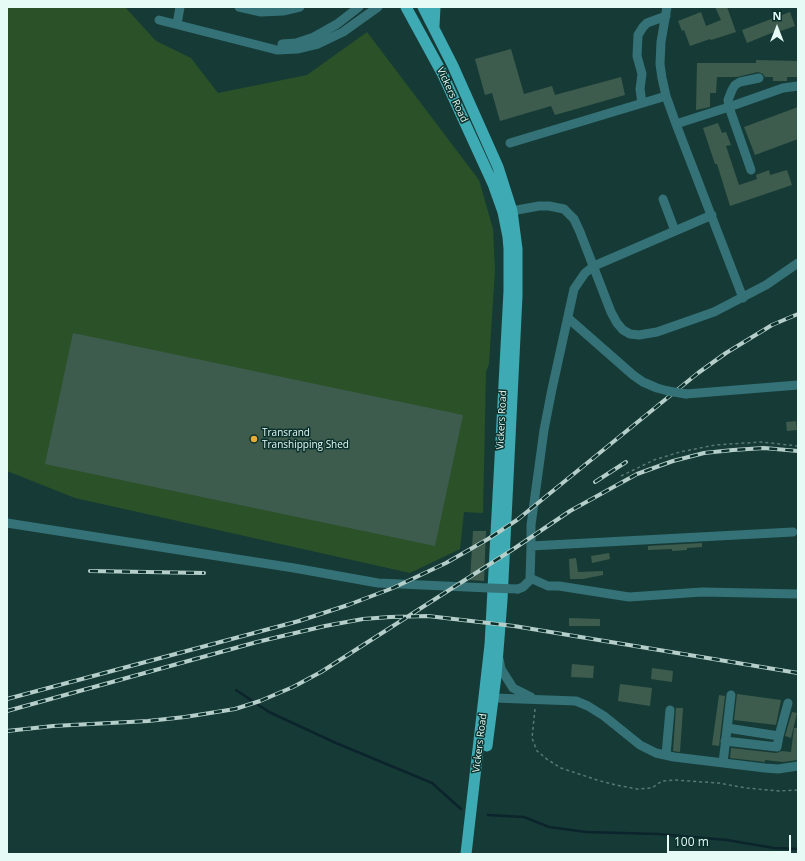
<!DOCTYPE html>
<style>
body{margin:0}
#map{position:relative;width:805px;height:861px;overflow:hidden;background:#163b36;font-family:"Open Sans",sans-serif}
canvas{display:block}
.frame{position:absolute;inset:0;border:8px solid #e6faf6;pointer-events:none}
.north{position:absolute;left:757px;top:8px;width:40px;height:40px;-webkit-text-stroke:3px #0a312c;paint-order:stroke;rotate:0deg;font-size:11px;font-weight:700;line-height:16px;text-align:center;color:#e6faf6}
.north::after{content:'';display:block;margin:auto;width:14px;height:18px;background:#e6faf6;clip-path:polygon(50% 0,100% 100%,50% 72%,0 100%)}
.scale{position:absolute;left:667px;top:835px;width:124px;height:18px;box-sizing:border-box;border:2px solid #e6faf6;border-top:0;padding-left:5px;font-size:12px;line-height:14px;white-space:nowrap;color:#e6faf6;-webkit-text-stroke:3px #0a312c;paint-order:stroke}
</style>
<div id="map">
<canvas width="805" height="861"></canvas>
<div class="frame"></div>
<div class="north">N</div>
<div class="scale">100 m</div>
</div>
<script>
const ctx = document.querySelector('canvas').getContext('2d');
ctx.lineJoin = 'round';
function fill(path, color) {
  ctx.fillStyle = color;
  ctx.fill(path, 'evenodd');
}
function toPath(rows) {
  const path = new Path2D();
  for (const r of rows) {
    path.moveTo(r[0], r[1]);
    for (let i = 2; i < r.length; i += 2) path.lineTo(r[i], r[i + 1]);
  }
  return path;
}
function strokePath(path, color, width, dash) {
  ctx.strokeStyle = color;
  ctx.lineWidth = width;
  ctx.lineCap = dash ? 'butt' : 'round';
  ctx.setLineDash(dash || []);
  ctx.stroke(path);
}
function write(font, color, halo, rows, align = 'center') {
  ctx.font = font + ' "Open Sans",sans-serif';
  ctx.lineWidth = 3;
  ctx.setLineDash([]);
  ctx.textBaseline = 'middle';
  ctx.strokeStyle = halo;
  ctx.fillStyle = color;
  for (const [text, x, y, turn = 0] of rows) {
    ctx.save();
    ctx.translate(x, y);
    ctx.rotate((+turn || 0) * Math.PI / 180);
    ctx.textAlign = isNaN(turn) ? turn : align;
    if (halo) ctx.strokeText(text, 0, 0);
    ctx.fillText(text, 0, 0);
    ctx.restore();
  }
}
fill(toPath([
 [7,7,125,7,156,41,191,58,218,93,307,75,367,32,479,180,493,229,495,270,489,364,486,372,483,513,464,512,460,549,410,573,75,498,7,471]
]), '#2b5128');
strokePath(toPath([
 [236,690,269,712,336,743,432,783,461,809],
 [488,815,524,817,549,827,586,832,658,834,727,840,774,848,798,849]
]), '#0c242c', 2.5);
fill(toPath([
 [715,7,727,7,736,32,711,40,710,39,690,46,684,30,682,31,678,21,701,12,706,26,721,20],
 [790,12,795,26,775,33,774,32,747,43,742,30],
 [511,49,524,94,552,86,555,95,621,77,625,95,555,115,551,106,500,121,492,93,485,95,475,59],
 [756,60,798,61,798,77,787,77,787,81,773,81,773,77,765,77,763,74,758,72,737,77,717,77,716,93,710,93,710,107,696,110,697,63,756,63],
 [798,107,798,139,755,155,744,127],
 [718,123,722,133,726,132,731,145,726,146,739,185,757,179,756,175,769,170,770,175,787,170,792,185,730,206,717,164,715,164,703,128],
 [73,333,463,415,435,546,45,464],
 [796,421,797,430,787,431,786,422],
 [473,531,486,531,484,581,470,580],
 [702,543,702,547,687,548,687,550,672,551,672,549,648,550,648,546],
 [609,553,610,559,592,563,591,556],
 [576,558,578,572,603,571,603,575,583,579,570,579,569,559],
 [569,618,600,619,600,626,569,626],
 [572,664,594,666,593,678,571,677],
 [652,668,673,671,672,682,651,679],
 [620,684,652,688,650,706,618,701],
 [737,694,781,700,776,725,734,720],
 [719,695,725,696,719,746,712,745],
 [676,708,683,708,680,752,673,751],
 [792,712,797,713,791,738,785,736],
 [794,728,798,728,798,760,783,762,765,760,765,762,730,758,731,748,776,753,782,751,791,752]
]), '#3d5c4d');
strokePath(toPath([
 [621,476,654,460,680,452,715,445,761,442,798,446],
 [535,709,532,738,537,751,548,760,561,768,597,780,616,785,637,789,652,788,662,781,674,780,718,783,747,788,778,791,798,790]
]), '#597874', 1.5, [3, 3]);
strokePath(toPath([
 [239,7,261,12,283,11,300,7],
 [667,7,661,42,660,64,662,78,666,96,676,124,743,298],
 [159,20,277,50,297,49,318,44,343,32,378,7],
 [177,24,180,7],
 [282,44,296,43,314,37,337,24,359,7],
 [642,103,640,89,642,74,637,56,638,35,643,27,647,23,666,16],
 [676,124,729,107,783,88,798,86],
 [510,143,666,96],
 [751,170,729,107,728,100,732,90,735,85,740,82,759,78],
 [663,199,675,231],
 [506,212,539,206,549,206,564,209,574,219,580,232,611,312,617,323,623,330,630,334,639,335,657,332,714,312,766,285,798,263],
 [568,318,633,375,643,382,657,388,668,391],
 [686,394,798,385],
 [7,523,294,568,378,583,489,588],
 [531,546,531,525,544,430,552,389,574,289,585,273,594,266,712,215],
 [530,578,548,586,559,586,629,597,702,592,798,594],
 [518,589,523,587,530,580,531,546,793,532],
 [499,659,501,669,513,688,531,697],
 [494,698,576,701,588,706,604,716,640,745,656,753,674,757,765,768,778,769,798,766],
 [727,728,779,736],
 [725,741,777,747,779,736,788,703],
 [666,755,670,710],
 [723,763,731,695]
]), '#347278', 9);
strokePath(toPath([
 [406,7,442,73,493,184,503,212,508,237,509,249,509,291,490,645,466,854],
 [423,7,453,66,498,167,512,211,517,249,517,296,502,600,496,676,487,746],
 [434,26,435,7]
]), '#3eaab4', 11);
const rail = toPath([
 [595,482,626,462],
 [90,571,204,573],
 [7,699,299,621,348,605,393,588,446,563,488,539,517,520,698,373,726,353,772,325,798,314],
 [7,711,257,642,325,626,363,619,390,617,428,616,514,626,798,673],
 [7,731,53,726,148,721,185,717,235,709,260,701,293,687,321,672,515,548,570,511,637,474,673,461,704,453,733,450,764,448,798,451]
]);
strokePath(rail, '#b6ceca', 4);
strokePath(rail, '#0a312c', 2.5, [8]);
strokePath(toPath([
 [668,391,686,394],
 [489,588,518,589]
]), '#347278', 9);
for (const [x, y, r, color] of [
 [254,439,4,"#e6ac36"]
]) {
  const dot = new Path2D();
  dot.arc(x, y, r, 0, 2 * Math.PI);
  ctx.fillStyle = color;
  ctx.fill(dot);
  strokePath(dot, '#0a312c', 1.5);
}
write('10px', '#e6faf6', '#0a312c', [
 ["Vickers Road",452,95,65],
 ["Vickers Road",502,420,-87],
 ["Vickers Road",480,743,-83]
]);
write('10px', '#e6faf6', '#0a312c', [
 ["Transrand",262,433],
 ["Transhipping Shed",262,445]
], 'left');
</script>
